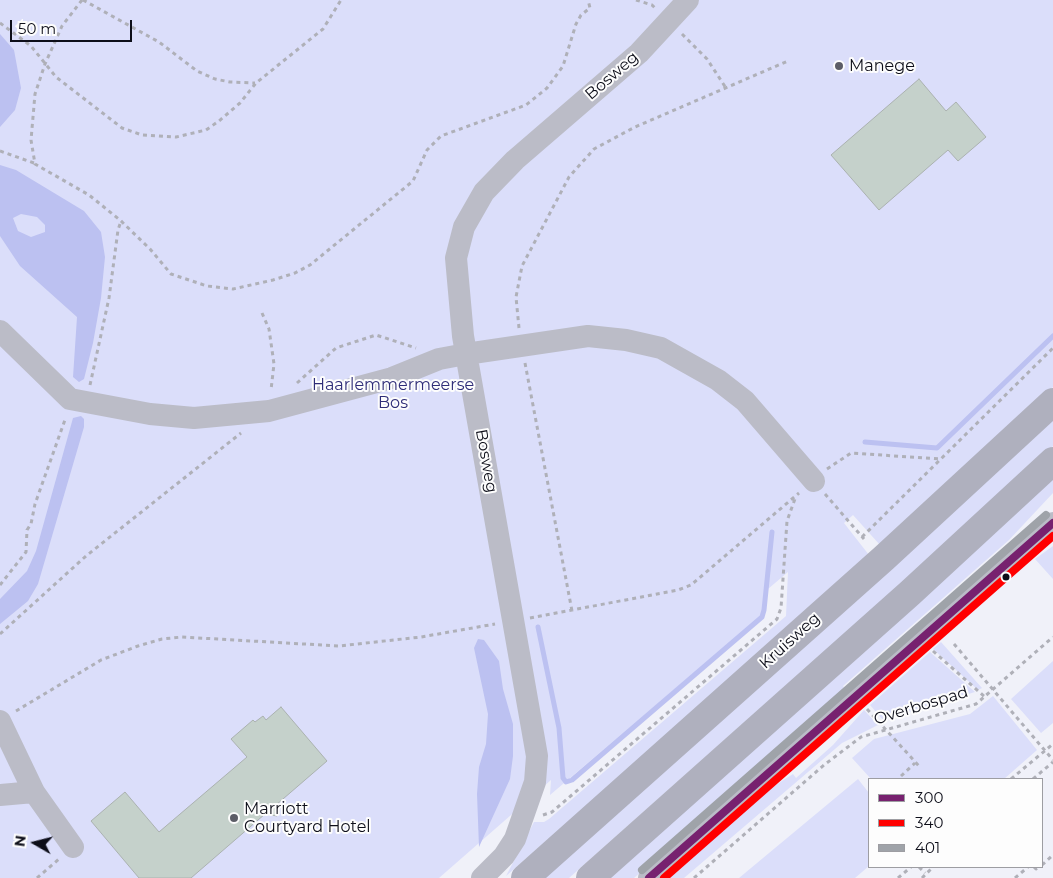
<!DOCTYPE html>
<style>
body{margin:0}
#map{position:relative;width:1053px;height:878px;overflow:hidden;background:#f0f1f9;font-family:Montserrat,sans-serif}
canvas{display:block}
.legend{position:absolute;left:868px;top:778px;width:175px;height:90px;box-sizing:border-box;background:#fdfdfd;border:1px solid #9d9da2;margin:0;padding:6px 9px;list-style:none;font-size:15px;color:#0d0e19}
.legend li{display:flex;align-items:center;gap:10px;height:25px}
.legend b{width:25px;border:1px solid #9d9da2}
.north{position:absolute;left:10px;top:818px;width:50px;height:50px;-webkit-text-stroke:4px #fdfdfd;paint-order:stroke;rotate:278deg;font-size:14px;font-weight:700;line-height:20px;text-align:center;color:#0d0e19}
.north::after{content:'';display:block;margin:auto;width:18px;height:22px;background:#0d0e19;clip-path:polygon(50% 0,100% 100%,50% 72%,0 100%)}
.scale{position:absolute;left:10px;top:20px;width:122px;height:22px;box-sizing:border-box;border:2px solid #0d0e19;border-top:0;padding-left:6px;font-size:15px;line-height:18px;white-space:nowrap;color:#0d0e19;-webkit-text-stroke:4px #fdfdfd;paint-order:stroke}
</style>
<div id="map">
<canvas width="1053" height="878"></canvas>
<ul class="legend">
<li><b style="height:6px;background:#77216f"></b>300</li>
<li><b style="height:6px;background:#f00"></b>340</li>
<li><b style="height:6px;background:#9fa3a9"></b>401</li>
</ul>
<div class="north">N</div>
<div class="scale">50 m</div>
</div>
<script>
const ctx = document.querySelector('canvas').getContext('2d');
ctx.lineJoin = 'round';
function fill(path, color) {
  ctx.fillStyle = color;
  ctx.fill(path, 'evenodd');
}
function toPath(rows) {
  const path = new Path2D();
  for (const r of rows) {
    path.moveTo(r[0], r[1]);
    for (let i = 2; i < r.length; i += 2) path.lineTo(r[i], r[i + 1]);
  }
  return path;
}
function strokePath(path, color, width, dash) {
  ctx.strokeStyle = color;
  ctx.lineWidth = width;
  ctx.lineCap = dash ? 'butt' : 'round';
  ctx.setLineDash(dash || []);
  ctx.stroke(path);
}
function write(font, color, halo, rows, align = 'center') {
  ctx.font = font + ' Montserrat,sans-serif';
  ctx.lineWidth = 4;
  ctx.setLineDash([]);
  ctx.textBaseline = 'middle';
  ctx.strokeStyle = halo;
  ctx.fillStyle = color;
  for (const [text, x, y, turn = 0] of rows) {
    ctx.save();
    ctx.translate(x, y);
    ctx.rotate((+turn || 0) * Math.PI / 180);
    ctx.textAlign = isNaN(turn) ? turn : align;
    if (halo) ctx.strokeText(text, 0, 0);
    ctx.fillText(text, 0, 0);
    ctx.restore();
  }
}
fill(toPath([
 [0,0,1053,0,1053,387,880,545,853,515,844,523,869,555,785,633,506,876,534,822,544,822,549,819,786,616,788,572,768,589,763,614,550,795,551,780,439,878,0,878],
 [1053,419,1053,446,969,523,569,878,540,878],
 [1053,475,1053,493,1009,540,843,686,848,693,634,878,608,878],
 [1053,546,1053,579,1035,559],
 [941,642,982,688,978,690,933,649],
 [930,652,975,692,883,720,870,705],
 [1053,661,1053,723,1041,733,1011,699],
 [993,696,1037,750,1004,779,871,779,852,758,874,739,970,714],
 [864,710,878,725,842,743,684,878,658,878,744,805,793,774,796,778,833,745],
 [858,779,869,793,869,866,855,878,739,878]
]), '#dbdefa');
fill(toPath([
 [0,34,14,50,21,88,15,110,0,127],
 [0,165,16,170,84,211,101,232,105,257,101,298,93,343,84,379,79,382,73,377,77,317,20,266,0,236],
 [21,214,37,217,45,225,45,232,31,237,18,231,13,218],
 [81,416,84,419,84,427,38,584,28,601,0,624,0,599,27,571,36,551,73,418],
 [478,639,484,640,499,661,503,689,513,724,513,756,510,779,479,847,477,794,479,767,486,744,488,714,474,648]
]), '#bcc1f1');
strokePath(toPath([
 [865,442,937,448,1053,336],
 [538,627,559,728,563,778,566,782,572,780,762,617,764,610,772,532]
]), '#bcc1f1', 5);
const building = toPath([
 [919,79,946,111,956,102,986,137,958,161,948,150,879,210,831,155,919,79],
 [281,707,327,761,276,805,277,816,265,814,191,878,139,878,91,821,125,792,159,832,247,757,231,739,253,720,255,722,263,716,266,720,281,707]
]);
fill(building, '#c5d1cb');
strokePath(building, '#abb2b0', 1);
strokePath(toPath([
 [82,0,62,26,45,64,35,94,31,140,35,164,89,195,120,220,150,249,171,274,207,286,233,289,273,280,295,273,310,265,413,181,427,150,441,136,526,105,547,88,563,66,576,24,581,15,590,8,588,0],
 [83,0,159,42,197,71,215,79,230,82,255,83],
 [636,0,652,5,656,9],
 [0,23,31,46,56,77,122,128,142,135,176,137,206,130,219,121,240,103,256,83,323,29,341,0],
 [682,34,707,59,726,88],
 [0,151,34,163],
 [262,313,269,329,274,364,271,390],
 [519,328,516,297,522,266,569,177,594,149,635,127,788,61],
 [525,363,572,611],
 [297,383,336,348,376,335,416,348],
 [90,385,109,298,118,230,121,221],
 [827,469,851,453,940,459],
 [825,494,864,539],
 [862,537,1053,348],
 [0,585,26,552,27,530,31,524,35,504,66,417],
 [530,618,678,590,691,585,799,493],
 [0,634,86,556,241,433],
 [954,644,1053,760],
 [933,651,985,697],
 [867,709,919,766],
 [16,711,101,660,138,646,162,639,182,637,339,646,421,637,495,624],
 [901,776,915,763],
 [1011,779,1053,744],
 [1033,779,1053,762],
 [543,815,552,812,777,619,781,608,787,521,796,496],
 [1042,865,1053,855],
 [919,867,925,873],
 [1034,867,1036,869,1039,867],
 [37,878,59,859],
 [694,878,824,765,861,737,976,704,1053,637],
 [898,878,911,867],
 [922,878,933,867],
 [1015,878,1028,867]
]), '#afb0b8', 3, [4, 4]);
strokePath(toPath([
 [0,331,70,399,150,414,194,418,269,411,392,378,439,359,466,354,588,336,626,340,661,348,718,380,745,401,814,481],
 [0,721,34,792,73,847],
 [0,795,34,792],
 [482,878,504,856,515,839,535,782,537,756,463,336,456,258,464,227,484,192,515,160,639,53,688,0],
 [649,878,1053,523]
]), '#bbbcc7', 22);
strokePath(toPath([
 [525,878,884,558,1053,402],
 [590,878,910,593,1053,461]
]), '#afb0be', 28);
strokePath(toPath([
 [649,878,1053,523]
]), '#77216f', 8);
strokePath(toPath([
 [664,878,1053,536]
]), '#f00', 8);
strokePath(toPath([
 [642,870,1046,515]
]), '#9fa3a9', 8);
for (const [x, y, r, color] of [
 [839,66,5,"#5c5d67"],
 [1006,577,4.5,"#0d0e19"],
 [234,818,5,"#5c5d67"]
]) {
  const dot = new Path2D();
  dot.arc(x, y, r, 0, 2 * Math.PI);
  ctx.fillStyle = color;
  ctx.fill(dot);
  strokePath(dot, '#fdfdfd', 2);
}
write('16px', '#0d0e19', '#fdfdfd', [
 ["Manege",849,66],
 ["Marriott",244,809],
 ["Courtyard Hotel",244,827]
], 'left');
write('16px', '#0d0e19', '#fdfdfd', [
 ["Bosweg",612,76,-41],
 ["Bosweg",486,461,80],
 ["Kruisweg",790,641,-42],
 ["Overbospad",921,706,-17]
]);
write('16px', '#2f2d78', '#fdfdfd', [
 ["Haarlemmermeerse",393,385],
 ["Bos",393,403]
]);
</script>
